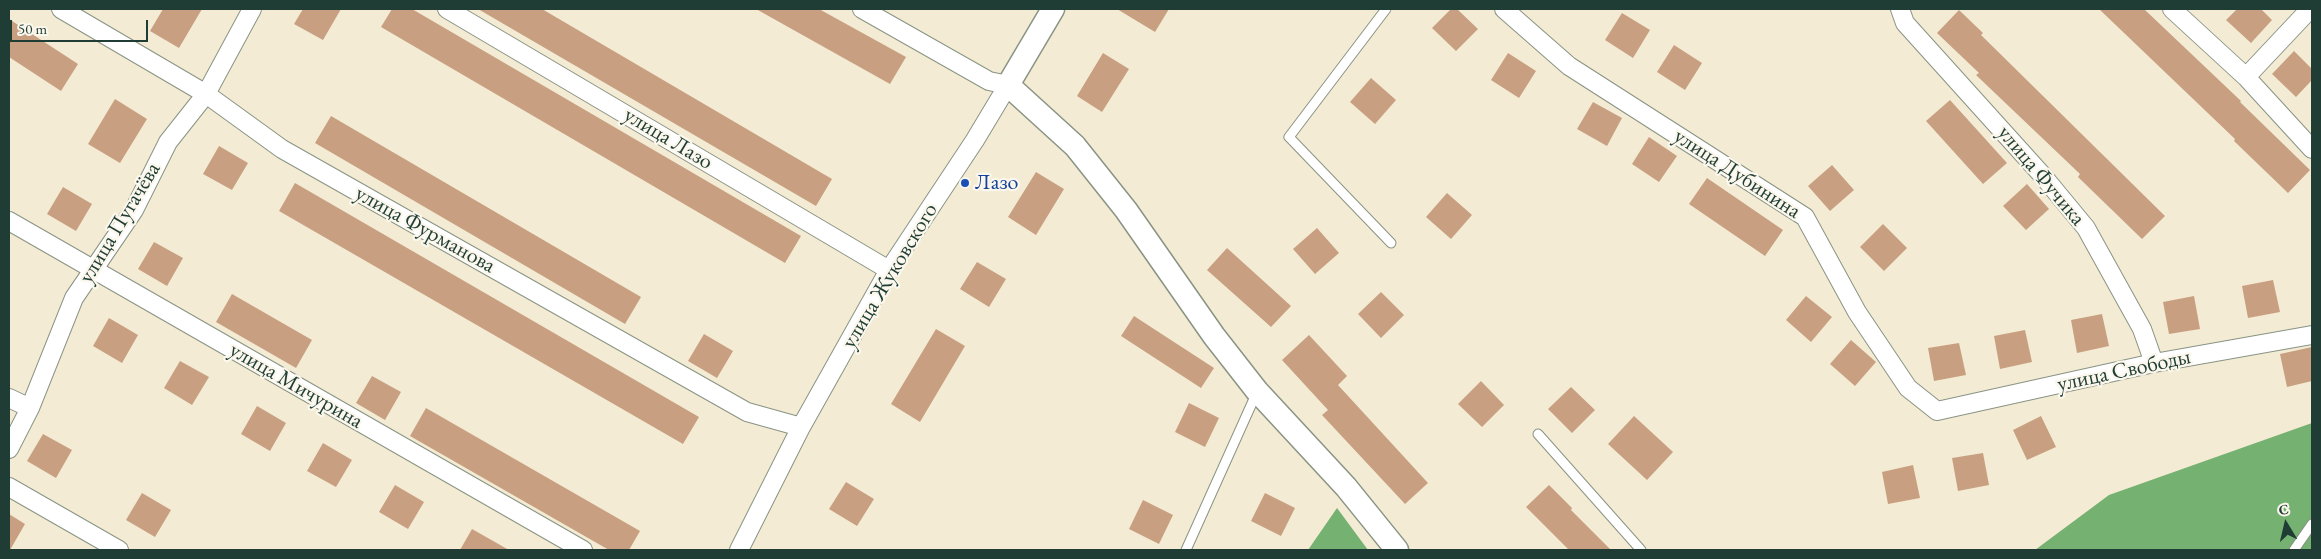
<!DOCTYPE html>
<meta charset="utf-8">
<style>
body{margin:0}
#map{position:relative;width:2321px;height:559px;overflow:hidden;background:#f3ebd3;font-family:"EB Garamond",serif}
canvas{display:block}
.frame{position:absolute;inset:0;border:10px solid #1f3d34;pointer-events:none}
.north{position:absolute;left:2261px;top:499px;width:50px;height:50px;-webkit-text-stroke:4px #fbf7ec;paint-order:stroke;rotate:351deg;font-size:14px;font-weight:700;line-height:20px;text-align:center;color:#1f3d34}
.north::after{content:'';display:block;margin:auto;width:18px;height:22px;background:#1f3d34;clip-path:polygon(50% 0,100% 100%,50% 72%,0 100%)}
.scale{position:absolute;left:10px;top:20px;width:138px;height:22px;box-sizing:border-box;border:2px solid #1f3d34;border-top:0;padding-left:6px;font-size:15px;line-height:18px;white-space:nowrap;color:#1f3d34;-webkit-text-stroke:4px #fbf7ec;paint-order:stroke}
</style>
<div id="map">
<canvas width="2321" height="559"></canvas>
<div class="frame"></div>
<div class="north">С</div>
<div class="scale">50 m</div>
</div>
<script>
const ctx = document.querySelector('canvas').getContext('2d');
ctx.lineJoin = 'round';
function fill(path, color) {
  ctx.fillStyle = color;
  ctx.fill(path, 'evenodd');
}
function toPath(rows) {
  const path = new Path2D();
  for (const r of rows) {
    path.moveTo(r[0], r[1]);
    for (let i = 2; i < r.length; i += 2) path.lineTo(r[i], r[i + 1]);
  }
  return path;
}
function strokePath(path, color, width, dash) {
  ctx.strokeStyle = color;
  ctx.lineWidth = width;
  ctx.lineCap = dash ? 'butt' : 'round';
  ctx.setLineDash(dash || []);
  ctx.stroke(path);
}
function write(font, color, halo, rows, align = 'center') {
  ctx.font = font + ' "EB Garamond",serif';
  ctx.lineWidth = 4.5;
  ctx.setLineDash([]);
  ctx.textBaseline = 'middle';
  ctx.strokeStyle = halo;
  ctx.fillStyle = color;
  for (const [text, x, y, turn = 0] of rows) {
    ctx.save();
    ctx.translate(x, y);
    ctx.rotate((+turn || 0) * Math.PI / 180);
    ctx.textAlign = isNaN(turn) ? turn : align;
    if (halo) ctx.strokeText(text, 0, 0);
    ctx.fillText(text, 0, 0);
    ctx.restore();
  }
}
fill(toPath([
 [2312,423,2312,550,2035,550,2109,495],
 [1337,508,1368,550,1308,550]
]), '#75b171');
fill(toPath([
 [163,9,202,9,179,48,150,31],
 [303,9,341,9,323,40,294,24],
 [392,9,412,9,801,236,785,263,381,27],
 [478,9,542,9,832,179,816,206],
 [756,9,819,9,906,57,890,84],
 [1117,9,1169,9,1155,32],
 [1451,9,1457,9,1478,29,1456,51,1432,28],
 [2099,9,2144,9,2241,101,2240,102,2310,170,2288,193,2234,141,2235,139],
 [2237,9,2261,9,2272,20,2251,43,2226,20],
 [1959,10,1983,33,1981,35,2165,216,2142,239,2078,177,2080,174,1976,75,1979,73,1937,33],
 [1622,13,1650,30,1633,58,1605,40],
 [9,19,78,64,61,91,9,57],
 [1674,45,1702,63,1685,90,1657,72],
 [2294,51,2312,69,2312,80,2296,97,2272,74],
 [1103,53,1129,69,1102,112,1077,96],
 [1508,53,1536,71,1519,98,1491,80],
 [1371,78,1396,100,1375,124,1350,102],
 [115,99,147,119,120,163,88,144],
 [1950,100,2007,163,1983,184,1926,121],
 [1593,102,1622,118,1607,146,1577,129],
 [331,116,641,297,625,324,315,143],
 [1649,137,1677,156,1659,182,1632,164],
 [219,146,248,163,232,190,203,174],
 [1832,165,1854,190,1830,211,1808,186],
 [1036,172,1064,189,1036,235,1008,217],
 [1707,178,1783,230,1765,256,1689,204],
 [295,183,699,417,683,444,279,211],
 [2027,184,2049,209,2026,230,2003,206],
 [63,187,92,204,76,231,47,214],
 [1447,193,1472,215,1451,239,1426,217],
 [1883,224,1907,248,1884,271,1860,247],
 [1317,228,1339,253,1315,274,1293,249],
 [154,242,183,258,167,286,138,269],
 [1227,248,1291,306,1271,327,1207,270],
 [977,262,1006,279,989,307,960,289],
 [2273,280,2280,312,2248,318,2242,286],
 [1381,292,1404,315,1381,338,1358,314],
 [232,294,312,340,296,368,216,322],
 [1806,296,1832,317,1811,342,1786,320],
 [2194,296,2200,329,2169,334,2163,302],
 [2102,314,2109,346,2077,353,2071,320],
 [1134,316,1214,368,1201,388,1121,336],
 [109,318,138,335,122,363,93,346],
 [936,329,965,346,920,422,891,404],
 [2025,330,2032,362,2000,369,1994,336],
 [704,334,733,351,717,378,688,361],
 [1309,335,1347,376,1338,385,1428,483,1405,504,1322,415,1328,410,1282,360],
 [1851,340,1876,362,1855,386,1830,364],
 [1959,343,1966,375,1934,381,1928,348],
 [2312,347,2312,381,2287,387,2280,354],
 [180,361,209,377,192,405,164,388],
 [372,376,401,392,385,420,356,403],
 [1481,381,1504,405,1482,427,1458,404],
 [1571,387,1595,410,1572,433,1548,409],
 [1189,403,1219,418,1205,447,1175,432],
 [257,406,286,423,270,451,241,434],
 [426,408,640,531,629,550,609,550,410,436],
 [1634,416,1673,452,1647,480,1608,444],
 [2041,416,2056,447,2027,460,2013,430],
 [43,434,72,450,56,478,27,461],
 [323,443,352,460,336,487,307,471],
 [1983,453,1989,485,1958,491,1952,458],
 [1913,465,1920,498,1888,504,1882,472],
 [846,482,874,499,857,526,829,509],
 [395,485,424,502,408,529,379,512],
 [1549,485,1572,508,1571,510,1611,550,1569,550,1526,507],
 [142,493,171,510,155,537,126,520],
 [1265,493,1295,508,1281,536,1251,521],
 [1143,500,1173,515,1159,544,1129,529],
 [9,514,25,524,10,550,9,550],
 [472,529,509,550,460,550]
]), '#c8a081');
const service = toPath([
 [1386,9,1289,137,1391,243],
 [1538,434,1641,550],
 [1186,550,1257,392],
 [2294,550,2312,524]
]);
const minor = toPath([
 [61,9,206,94,282,149,747,412,801,427],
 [447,9,889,270],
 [1504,9,1569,66,1805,217,1857,312,1908,388,1937,411,2154,363,2312,335],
 [1900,9,1905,23,2043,176,2086,228,2142,329,2154,363],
 [2172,9,2246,77,2312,149],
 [2246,77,2310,9],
 [9,221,583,550],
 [9,398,30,408],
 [9,449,30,408,74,298,134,210,168,142,206,94,252,9],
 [9,487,119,550],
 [739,550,801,427,889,270,975,140,1008,85,989,81,862,9]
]);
const tertiary = toPath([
 [1053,9,1008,85,1075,146,1126,210,1214,336,1257,391,1346,487,1397,550]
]);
strokePath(service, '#899484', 11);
strokePath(minor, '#899484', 20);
strokePath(tertiary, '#899484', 25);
strokePath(service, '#fff', 9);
strokePath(minor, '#fff', 18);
strokePath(tertiary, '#fff', 22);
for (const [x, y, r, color] of [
 [965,183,5,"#1a4fb4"]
]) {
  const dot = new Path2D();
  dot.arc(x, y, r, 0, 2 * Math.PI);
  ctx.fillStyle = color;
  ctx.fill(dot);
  strokePath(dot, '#fbf7ec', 2);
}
write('22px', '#1f3d34', '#fbf7ec', [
 ["улица Лазо",668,139,31],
 ["улица Дубинина",1737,174,33],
 ["улица Фучика",2041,176,50],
 ["улица Пугачёва",120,223,-59],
 ["улица Фурманова",425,230,29],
 ["улица Жуковского",890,276,-59],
 ["улица Свободы",2124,371,-12],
 ["улица Мичурина",296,386,30]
]);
write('22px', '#164399', '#fbf7ec', [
 ["Лазо",975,183]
], 'left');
</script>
